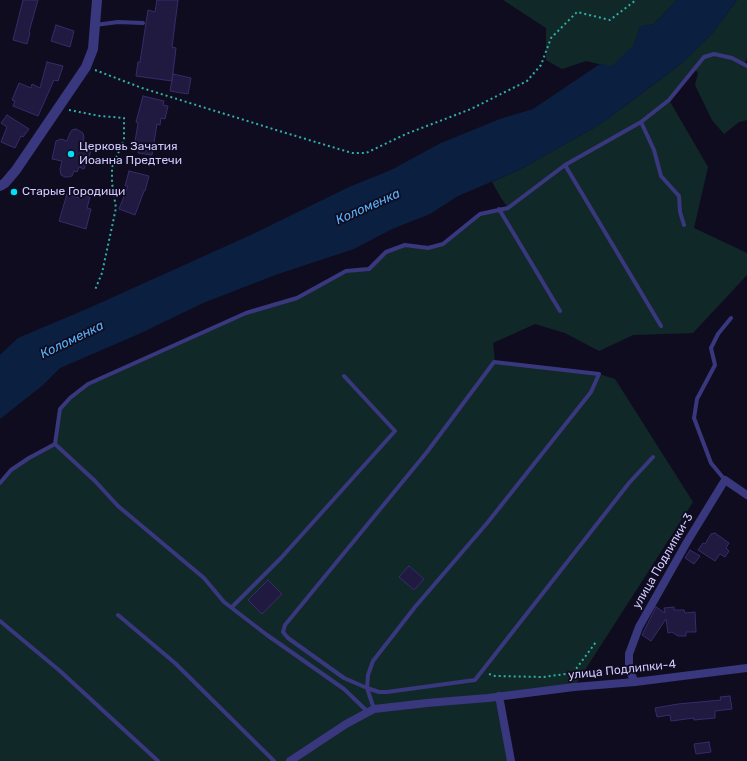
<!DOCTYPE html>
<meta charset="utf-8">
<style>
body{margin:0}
canvas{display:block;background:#0f0c1f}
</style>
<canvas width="747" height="761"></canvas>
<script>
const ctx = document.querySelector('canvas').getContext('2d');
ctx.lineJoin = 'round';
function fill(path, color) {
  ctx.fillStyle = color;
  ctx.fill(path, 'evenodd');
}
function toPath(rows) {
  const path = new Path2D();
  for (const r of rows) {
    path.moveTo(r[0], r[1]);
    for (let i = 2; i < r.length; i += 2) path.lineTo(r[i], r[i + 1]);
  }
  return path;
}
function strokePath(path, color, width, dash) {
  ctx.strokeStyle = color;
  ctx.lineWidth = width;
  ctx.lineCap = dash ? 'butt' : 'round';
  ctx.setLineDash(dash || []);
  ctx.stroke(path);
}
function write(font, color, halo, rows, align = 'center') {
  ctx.font = font + ' Rubik,sans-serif';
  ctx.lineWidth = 3.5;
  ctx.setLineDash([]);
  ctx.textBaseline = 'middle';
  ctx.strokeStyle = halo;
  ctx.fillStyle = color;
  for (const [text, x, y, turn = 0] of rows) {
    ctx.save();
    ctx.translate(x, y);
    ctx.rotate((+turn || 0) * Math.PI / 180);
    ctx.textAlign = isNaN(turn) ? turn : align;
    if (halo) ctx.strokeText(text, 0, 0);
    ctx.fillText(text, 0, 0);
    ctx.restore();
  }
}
fill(toPath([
 [503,0,677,0,654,24,640,27,634,45,612,67,586,61,562,69,546,60,546,28],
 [737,0,747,0,747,58,744,65,747,67,747,120,739,122,724,134,712,120,695,85,698,73,695,69,669,100,708,167,694,228,747,253,747,275,693,333,633,335,599,351,565,333,535,324,493,343,495,362,599,374,615,379,693,502,574,687,499,696,511,761,0,761,0,483,11,470,54,444,60,409,88,384,246,313,297,298,346,271,369,269,387,252,405,245,428,248,443,244,480,214,508,208,501,198,492,182,521,169,599,125,641,94,681,64,711,35]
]), '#102928');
fill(toPath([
 [677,0,737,0,711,35,681,64,599,125,521,169,458,196,430,214,392,229,354,249,278,274,203,303,141,333,60,368,43,385,0,419,0,355,18,338,89,308,253,234,349,187,391,170,441,143,500,119,533,109,600,64,612,66,634,45,640,27,654,24]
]), '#0b1f40');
const building = toPath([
 [23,0,38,0,29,32,30,33,27,44,13,40,23,0],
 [157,0,178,0,172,47,176,48,172,81,136,76,138,62,140,62,148,10,155,12,157,0],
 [56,25,74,31,70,47,51,41,56,25],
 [47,62,63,66,58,81,54,80,38,116,13,106,15,101,12,100,19,83,31,88,32,84,40,88,47,62],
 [173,74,191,78,188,94,170,91,173,74],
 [143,96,164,101,163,105,168,106,165,119,161,118,160,125,157,124,152,155,138,153,139,149,134,148,138,123,136,122,143,96],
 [7,115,29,129,23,137,21,136,15,148,1,142,7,127,1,123,7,115],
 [76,129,83,133,84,138,82,145,92,149,84,169,79,167,77,172,74,171,72,176,68,177,65,177,61,175,60,169,62,161,52,159,56,141,61,139,67,141,70,133,72,130,76,129],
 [129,171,149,176,145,191,144,191,135,215,119,209,128,186,125,186,129,171],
 [67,194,79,198,80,194,90,197,87,208,91,209,86,229,59,221,67,194],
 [715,533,729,543,726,548,729,551,725,557,720,554,715,561,698,550,703,543,705,544,711,534,715,533],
 [690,550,700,556,694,564,685,558,690,550],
 [409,566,424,579,414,590,399,577,409,566],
 [268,580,282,594,262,614,248,600,268,580],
 [656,607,665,613,664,608,674,607,674,610,684,610,685,613,695,612,696,632,686,632,686,636,678,636,672,632,668,633,666,619,651,641,642,635,656,607],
 [730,696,732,709,715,711,715,718,694,720,694,718,671,721,670,715,657,717,655,708,678,704,721,700,720,697,730,696],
 [709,742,711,752,696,754,694,744,709,742]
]);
fill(building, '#201940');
strokePath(building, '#372b6c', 1);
strokePath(toPath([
 [95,70,142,88,276,130,352,153,366,153,406,134,471,109,527,81,541,65,551,38,577,12,610,20,636,0],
 [69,110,100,116,124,118,124,140,112,167,112,183,116,208,102,273,95,290],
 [489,674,495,676,543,677,573,673,596,642]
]), '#2eb0a7', 2, [2, 3]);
strokePath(toPath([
 [95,25,118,22,143,23],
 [641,122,654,150,661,176,679,196,680,212,684,225],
 [565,165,661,326],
 [499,209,560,311],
 [55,444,95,481,118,506,204,578,224,602,267,635,344,689,368,712],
 [725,480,711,463,694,418,697,399,715,365,711,348,718,334,731,318],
 [0,483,11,470,29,458,55,444,60,409,70,398,88,384,246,313,297,298,346,271,369,269,386,252,405,245,428,248,443,244,480,214,508,208,565,165,641,122,669,100,704,57,714,54,732,58,747,66],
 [232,607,281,558,395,431,344,376],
 [118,615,175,663,274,761],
 [0,621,60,671,158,761],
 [374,709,367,688,344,678,288,638,283,632,285,625,427,452,494,362,599,374,591,392,488,522,415,607,373,661,368,675,367,688,379,692,387,692,475,680,629,483,653,457]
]), '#39377e', 4);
strokePath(toPath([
 [635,682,629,670,629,654,639,627,687,542,725,480,747,495],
 [499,696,511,761],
 [290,761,346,724,374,709,427,703,488,698,574,687,635,682,747,668]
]), '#39377e', 8);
strokePath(toPath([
 [0,186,5,183,16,170,86,67,93,49,97,0]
]), '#39377e', 10);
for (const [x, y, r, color] of [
 [71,154,4,"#01dff5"],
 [14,192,4,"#01dff5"]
]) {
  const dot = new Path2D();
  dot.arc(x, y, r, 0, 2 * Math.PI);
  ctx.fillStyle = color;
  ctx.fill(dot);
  strokePath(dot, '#0f0c1f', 1.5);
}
write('12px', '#d0cbff', '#0f0c1f', [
 ["Церковь Зачатия",79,147],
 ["Иоанна Предтечи",79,161],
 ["Старые Городищи",22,192]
], 'left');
write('12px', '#d0cbff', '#0f0c1f', [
 ["улица Подлипки-3",663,561,-60],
 ["улица Подлипки-4",622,670,-6]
]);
write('italic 13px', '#59b4fe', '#0f0c1f', [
 ["Коломенка",368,207,-24],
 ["Коломенка",72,340,-26]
]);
</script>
